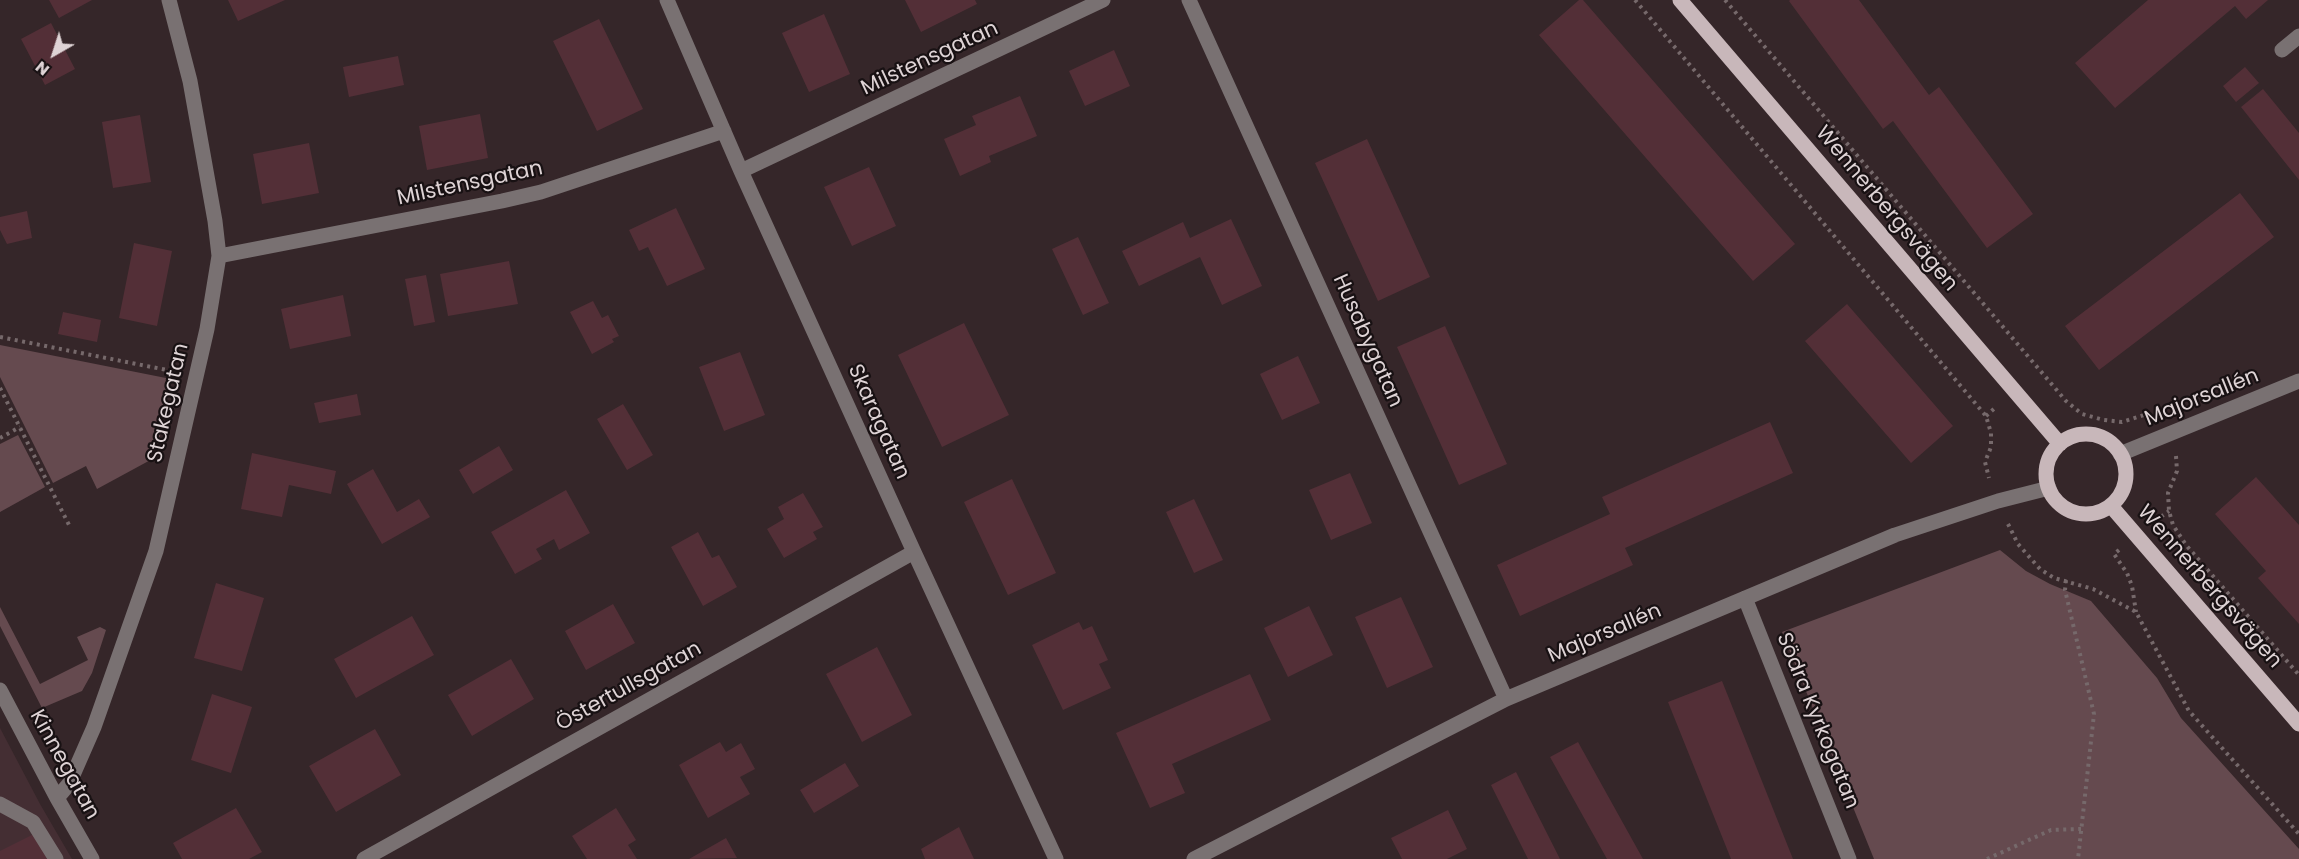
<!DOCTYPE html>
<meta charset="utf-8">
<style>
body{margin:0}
#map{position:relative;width:2299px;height:859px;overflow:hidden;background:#352629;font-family:Poppins,sans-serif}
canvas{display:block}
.north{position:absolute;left:24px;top:24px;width:60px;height:60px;-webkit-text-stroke:4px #181113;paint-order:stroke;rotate:219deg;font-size:16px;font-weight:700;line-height:24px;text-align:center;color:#ded3d5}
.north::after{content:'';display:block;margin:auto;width:21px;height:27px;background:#ded3d5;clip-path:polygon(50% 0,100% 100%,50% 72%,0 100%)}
</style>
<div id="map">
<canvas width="2299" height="859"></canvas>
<div class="north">N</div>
</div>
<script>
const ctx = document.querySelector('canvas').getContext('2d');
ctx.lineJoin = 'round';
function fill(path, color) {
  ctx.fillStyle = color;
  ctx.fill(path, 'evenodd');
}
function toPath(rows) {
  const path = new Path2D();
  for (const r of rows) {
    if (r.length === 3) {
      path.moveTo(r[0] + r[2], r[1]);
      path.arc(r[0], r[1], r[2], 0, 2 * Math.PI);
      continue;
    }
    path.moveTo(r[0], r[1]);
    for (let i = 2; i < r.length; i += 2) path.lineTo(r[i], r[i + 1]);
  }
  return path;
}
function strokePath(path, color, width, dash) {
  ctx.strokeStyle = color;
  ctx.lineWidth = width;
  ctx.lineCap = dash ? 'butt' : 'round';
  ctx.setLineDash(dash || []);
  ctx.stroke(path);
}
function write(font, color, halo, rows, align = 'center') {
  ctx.font = font + ' Poppins,sans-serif';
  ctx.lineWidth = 4.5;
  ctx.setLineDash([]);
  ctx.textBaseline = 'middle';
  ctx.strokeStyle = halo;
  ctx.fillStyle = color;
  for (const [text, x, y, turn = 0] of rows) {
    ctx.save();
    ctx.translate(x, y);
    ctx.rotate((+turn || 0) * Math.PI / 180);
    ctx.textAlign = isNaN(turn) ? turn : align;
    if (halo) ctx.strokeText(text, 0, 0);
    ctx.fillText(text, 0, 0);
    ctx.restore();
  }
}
fill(toPath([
 [0,728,40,804,72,859,0,859]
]), '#442e33');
fill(toPath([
 [0,345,171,379,156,457,97,489,86,466,53,483,0,377],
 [18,435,45,487,0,512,0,444],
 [2000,550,2026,571,2050,584,2091,601,2157,678,2181,718,2299,849,2299,859,1874,859,1782,632],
 [0,607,40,684,88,660,77,637,100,627,106,630,92,673,82,691,42,708,0,626]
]), '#654a4f');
fill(toPath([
 [49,0,92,0,59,18],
 [228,0,285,0,238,21],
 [905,0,975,0,977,4,921,32],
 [1579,0,1583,0,1795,244,1753,281,1539,35],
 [1790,0,1859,0,1929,95,1939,87,2033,214,1987,248,1893,121,1883,129,1789,1],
 [2148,0,2268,0,2246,19,2235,6,2115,108,2075,63],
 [824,14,850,74,809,92,782,33],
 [599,19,643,109,597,131,553,41],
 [51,23,75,69,45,85,21,39],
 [1114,50,1130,86,1085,106,1069,71],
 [398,56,404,85,349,97,343,67],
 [2245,67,2259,83,2236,102,2223,86],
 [2263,89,2299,133,2299,180,2241,107],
 [1020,96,1037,136,989,156,991,162,960,176,944,139,976,125,972,116],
 [480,114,488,158,427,170,419,126],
 [140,115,151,182,113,188,102,122],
 [1367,139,1430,277,1378,301,1315,163],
 [309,143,319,193,262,204,253,154],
 [869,167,896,226,852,246,824,187],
 [2240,193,2274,237,2099,370,2065,326],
 [676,208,705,269,667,286,648,247,639,251,629,230],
 [27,211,32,238,7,244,0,230,0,217],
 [1231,219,1262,286,1222,305,1200,257,1139,286,1122,251,1183,222,1190,238],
 [1078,237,1109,303,1083,315,1052,249],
 [134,243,172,251,157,326,119,318],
 [509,261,518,304,448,316,440,274],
 [426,275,435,322,414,326,405,279],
 [343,295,351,336,290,349,281,309],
 [593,301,602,318,608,315,619,336,612,339,614,342,592,354,570,312],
 [1847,304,1953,426,1911,463,1805,341],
 [63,312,101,320,97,342,58,334],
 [964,323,1009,415,942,447,898,355],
 [1445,326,1507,464,1459,485,1397,347],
 [740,352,765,415,724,431,699,367],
 [1298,356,1320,403,1282,420,1260,374],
 [357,394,361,415,319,423,314,403],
 [623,404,653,455,627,470,597,419],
 [1770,422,1793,473,1625,548,1633,565,1520,616,1497,565,1610,514,1602,497],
 [499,446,513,470,473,494,459,470],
 [252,453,336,471,331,494,289,485,282,517,241,509],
 [373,469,397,512,419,499,430,517,382,544,347,484],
 [1350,473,1372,523,1331,540,1309,490],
 [2256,477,2299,525,2299,624,2258,578,2266,571,2215,514],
 [1012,479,1056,573,1008,595,964,502],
 [566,490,590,533,559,550,554,539,536,549,542,559,515,574,491,532],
 [803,493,823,527,813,532,817,539,784,558,767,529,784,519,778,507],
 [1194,499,1223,560,1194,573,1166,512],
 [698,532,712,558,719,555,737,587,703,606,671,547],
 [216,583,264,598,242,671,194,658],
 [1401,597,1433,667,1387,688,1355,617],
 [613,604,635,643,586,670,565,631],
 [1309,606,1333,655,1288,677,1264,628],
 [412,616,434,655,356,698,334,659],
 [1079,622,1083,630,1092,626,1108,660,1099,664,1111,688,1063,710,1032,645],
 [877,647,912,715,862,742,826,674],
 [511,659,534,699,472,736,448,695],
 [1250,674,1271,720,1172,764,1185,793,1150,808,1116,733],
 [1722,681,1793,859,1731,859,1668,702],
 [212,694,252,707,231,773,191,760],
 [375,729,401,775,336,812,309,766],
 [720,742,726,752,741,743,755,769,740,777,750,794,708,818,679,765],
 [1578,742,1643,859,1607,859,1550,757],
 [845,763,859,786,814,813,800,790],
 [1516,772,1560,859,1528,859,1491,785],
 [236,808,262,852,249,859,182,859,173,843],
 [616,808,636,840,628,845,637,859,587,859,572,836],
 [1448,810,1467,849,1447,859,1402,859,1391,838],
 [959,827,974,859,925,859,921,849],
 [34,834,47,859,0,859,0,851],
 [726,838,737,858,689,859]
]), '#532f37');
strokePath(toPath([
 [1635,0,1986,416,1991,433,1991,447,1985,462,1989,478],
 [1725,0,2066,401,2082,414,2104,420,2122,422,2144,415],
 [0,337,172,371],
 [0,388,69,525],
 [1986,416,1997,406],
 [0,438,20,427],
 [2176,456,2177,471,2168,493,2169,511,2173,525,2186,545,2299,675],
 [2155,521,2169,511],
 [2008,524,2018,544,2040,569,2054,578,2093,589,2136,612,2189,711,2299,834],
 [2119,550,2114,554,2127,573,2132,586,2136,612],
 [2066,580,2065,590,2094,714,2078,859],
 [1987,859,2051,830,2081,829]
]), '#76696b', 4, [3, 4.5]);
strokePath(toPath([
 [667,0,741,171,914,552,1056,859],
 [1189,0,1506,699],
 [2282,50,2299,36],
 [741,171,1103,0],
 [219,256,502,201,541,192,724,131],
 [2120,454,2299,381],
 [1745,598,1849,859],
 [0,690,57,798,92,859],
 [57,798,69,784,94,727,156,551,207,329,219,256,215,221,190,81,169,0],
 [0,804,33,822,56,859],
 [364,859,914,552],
 [1194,859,1506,699,1895,535,1998,501,2049,488]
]), '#797172', 15);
strokePath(toPath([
 [1680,0,2060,444],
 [2086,474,40],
 [2111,506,2299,724]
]), '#c8b7ba', 15);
write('21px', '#ded3d5', '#181113', [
 ["Milstensgatan",930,59,-25],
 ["Milstensgatan",470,184,-12],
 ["Wennerbergsvägen",1886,209,50],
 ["Husabygatan",1367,341,66],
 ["Majorsallén",2202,398,-22],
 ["Stakegatan",169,403,-77],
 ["Skaragatan",878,422,66],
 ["Wennerbergsvägen",2209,587,49],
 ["Majorsallén",1605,634,-23],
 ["Östertullsgatan",629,687,-29],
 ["Södra Kyrkogatan",1817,721,68],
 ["Kinnegatan",64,765,61]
]);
</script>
